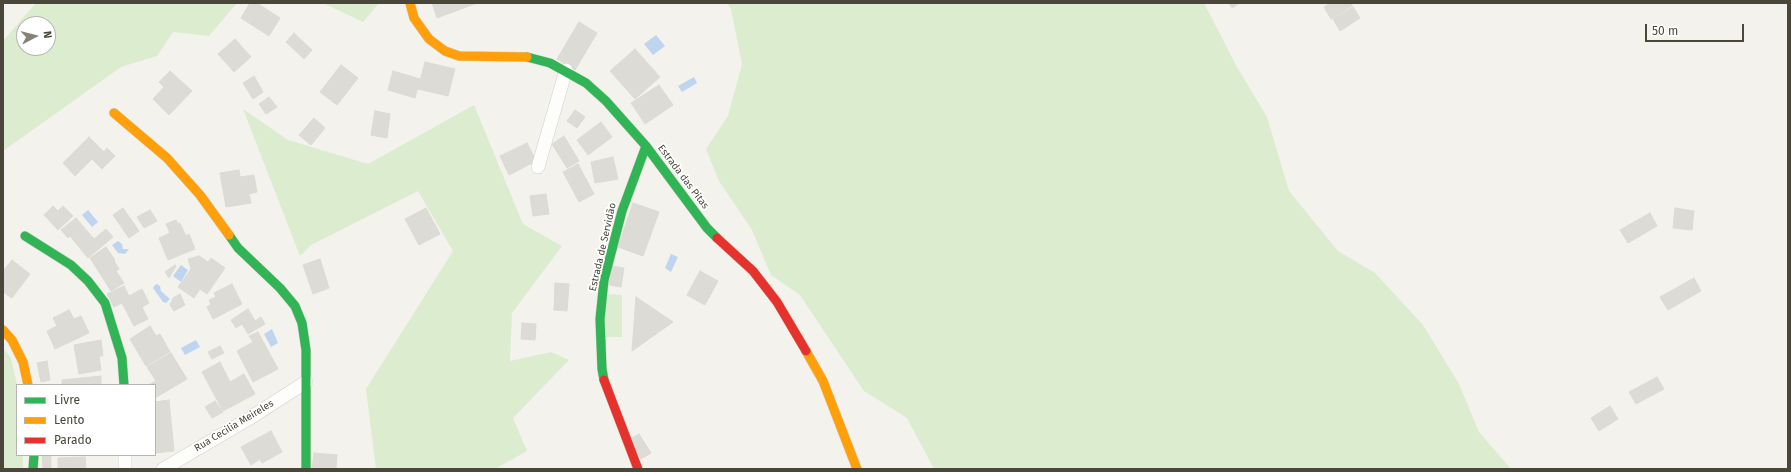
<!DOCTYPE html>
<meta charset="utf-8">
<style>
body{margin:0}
#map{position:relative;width:1791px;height:472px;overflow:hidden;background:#f3f2ed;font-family:"Fira Sans",sans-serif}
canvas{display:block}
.frame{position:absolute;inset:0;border:4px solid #4a4639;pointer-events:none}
.legend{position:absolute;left:16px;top:384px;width:140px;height:72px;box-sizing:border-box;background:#fff;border:1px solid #b7b5b0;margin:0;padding:5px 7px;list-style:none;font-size:12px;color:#4a4639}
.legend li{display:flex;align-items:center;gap:8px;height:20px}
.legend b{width:20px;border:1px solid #b7b5b0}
.north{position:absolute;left:16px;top:16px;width:40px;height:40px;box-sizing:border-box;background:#fff;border:1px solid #b7b5b0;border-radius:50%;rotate:83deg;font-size:11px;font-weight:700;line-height:16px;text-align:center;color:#4a4639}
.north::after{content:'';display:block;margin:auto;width:14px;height:18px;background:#858278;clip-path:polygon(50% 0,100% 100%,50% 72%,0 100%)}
.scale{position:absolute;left:1645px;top:24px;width:99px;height:18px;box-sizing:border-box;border:2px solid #4a4639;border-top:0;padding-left:5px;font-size:12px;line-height:14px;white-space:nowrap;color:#4a4639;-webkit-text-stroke:3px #fff;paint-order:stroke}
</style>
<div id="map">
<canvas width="1791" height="472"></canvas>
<div class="frame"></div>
<ul class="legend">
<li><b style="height:5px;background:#30b455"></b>Livre</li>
<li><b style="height:5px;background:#ff9f0a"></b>Lento</li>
<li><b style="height:5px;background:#e5322d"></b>Parado</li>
</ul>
<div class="north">N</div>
<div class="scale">50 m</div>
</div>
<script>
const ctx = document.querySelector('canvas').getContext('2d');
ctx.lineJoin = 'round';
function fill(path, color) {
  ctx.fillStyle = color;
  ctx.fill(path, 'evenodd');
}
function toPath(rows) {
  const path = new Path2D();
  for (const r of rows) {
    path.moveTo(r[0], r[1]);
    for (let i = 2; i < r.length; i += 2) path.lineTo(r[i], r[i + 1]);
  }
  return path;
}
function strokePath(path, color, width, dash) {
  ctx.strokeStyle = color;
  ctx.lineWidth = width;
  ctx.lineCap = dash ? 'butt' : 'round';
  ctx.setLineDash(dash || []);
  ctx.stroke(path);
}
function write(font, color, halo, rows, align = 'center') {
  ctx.font = font + ' "Fira Sans",sans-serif';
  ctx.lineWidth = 3.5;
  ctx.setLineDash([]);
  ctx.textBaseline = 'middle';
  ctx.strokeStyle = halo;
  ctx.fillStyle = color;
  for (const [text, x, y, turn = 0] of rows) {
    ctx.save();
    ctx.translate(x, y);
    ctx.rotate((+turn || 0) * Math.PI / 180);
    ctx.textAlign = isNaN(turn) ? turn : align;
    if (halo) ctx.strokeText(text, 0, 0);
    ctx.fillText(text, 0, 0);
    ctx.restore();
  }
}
fill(toPath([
 [36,3,237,3,209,36,173,32,157,56,121,67,3,151,3,41],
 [24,24,48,24,48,48,24,48],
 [323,3,379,3,363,22],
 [727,3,1204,3,1237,67,1267,117,1289,191,1338,251,1375,273,1423,325,1459,384,1479,432,1511,469,934,469,907,418,864,391,800,295,771,275,752,230,719,181,706,149,728,116,742,64,731,9],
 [474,105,523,224,562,246,512,313,510,361,551,352,569,360,513,418,527,451,495,469,376,469,366,389,453,251,418,191,311,245,300,256,243,109,288,140,368,164],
 [605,294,622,295,622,337,604,337],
 [3,348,11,358,17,385,17,455,23,455,23,469,3,469]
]), '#dcecce');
fill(toPath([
 [656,35,665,46,653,55,644,44],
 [694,77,697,83,682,92,678,86],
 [88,210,98,222,92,227,82,215],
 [118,241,122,244,123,249,129,249,125,254,118,253,112,245],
 [671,254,678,257,671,272,665,268],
 [181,265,188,270,181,282,173,276],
 [157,284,160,286,161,291,170,299,166,303,163,302,153,288,155,285],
 [272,329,278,343,271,347,264,334],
 [196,340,200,347,185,355,181,348]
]), '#bfd5ef');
const building = toPath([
 [250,3,257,3,280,18,269,36,241,18,250,3],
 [432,3,477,3,437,18,432,3],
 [1229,3,1240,3,1232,8,1229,3],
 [1330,3,1351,3,1352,6,1331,19,1324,7,1330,3],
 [1353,7,1360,18,1340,31,1333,19,1353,7],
 [579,22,597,33,575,70,557,59,579,22],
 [294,33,312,50,304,59,286,42,294,33],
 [235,39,251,57,234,72,218,54,235,39],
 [635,49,660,77,635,99,610,71,635,49],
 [425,62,455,69,448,96,418,89,425,62],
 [341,65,358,78,337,105,320,92,341,65],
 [170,71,192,91,169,115,153,99,164,87,159,82,170,71],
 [393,71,420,79,415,98,388,90,393,71],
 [254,76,263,92,253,99,243,83,254,76],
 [659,85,673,105,645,124,631,103,659,85],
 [269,97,277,107,266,114,259,104,269,97],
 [575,110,585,117,577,128,567,121,575,110],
 [375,111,390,114,387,138,371,135,375,111],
 [314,118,325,128,311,145,299,135,314,118],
 [601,122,612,137,588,155,577,140,601,122],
 [564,136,579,161,567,168,552,144,564,136],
 [89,137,104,152,107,148,115,156,102,169,92,159,75,176,63,163,89,137],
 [527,143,536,161,509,175,500,156,527,143],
 [613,157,618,179,595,183,591,162,613,157],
 [578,164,594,194,579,202,563,172,578,164],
 [239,170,240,177,254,175,257,192,249,194,251,203,226,207,220,173,239,170],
 [546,194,549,214,533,216,530,196,546,194],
 [633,203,659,212,643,256,618,247,633,203],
 [53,206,58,211,63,206,73,216,58,230,44,215,53,206],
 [123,208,139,231,129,238,113,215,123,208],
 [426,208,440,234,419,245,405,219,426,208],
 [1675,208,1694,211,1692,230,1673,228,1675,208],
 [150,210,157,221,144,228,137,217,150,210],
 [1650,213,1657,226,1628,243,1620,230,1650,213],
 [76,218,94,239,106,229,113,237,88,258,70,236,68,238,61,230,76,218],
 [176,220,178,224,180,223,186,236,189,234,195,249,168,260,159,238,170,233,166,224,176,220],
 [106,247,115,260,114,261,119,269,116,271,124,283,111,291,90,258,106,247],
 [199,256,208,262,211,258,225,268,207,294,200,289,194,298,178,287,191,269,188,259,199,256],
 [320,259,329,288,313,294,303,265,320,259],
 [12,260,30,274,12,298,3,292,3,271,12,260],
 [175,265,176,266,169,278,165,272,175,265],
 [612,266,624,268,621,287,609,285,612,266],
 [700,271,718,281,705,305,687,295,700,271],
 [1694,278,1701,291,1668,310,1660,297,1694,278],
 [555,283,569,284,567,311,554,310,555,283],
 [232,284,242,304,213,319,207,307,211,304,209,300,216,297,214,293,232,284],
 [124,286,129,296,142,289,149,303,142,307,148,319,134,326,122,303,114,307,107,294,124,286],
 [180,294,185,305,174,311,170,305,173,298,180,294],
 [636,297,673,322,632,351,636,297],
 [248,309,255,321,261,317,265,324,248,334,242,324,236,328,231,320,248,309],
 [69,310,74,319,81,316,89,333,55,349,47,331,57,326,53,318,69,310],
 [522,323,536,324,535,340,521,339,522,323],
 [150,326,156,336,160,334,170,352,146,366,130,339,150,326],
 [258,332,278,369,253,382,237,351,253,342,249,336,258,332],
 [101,340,103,356,99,356,101,370,79,374,74,345,101,340],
 [220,346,224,353,212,359,208,352,220,346],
 [171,353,187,379,155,398,155,385,148,385,156,381,147,367,171,353],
 [47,361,50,380,41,382,37,363,47,361],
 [220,362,230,382,244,374,255,394,223,411,202,372,220,362],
 [101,376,101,385,62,385,62,380,101,376],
 [1657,377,1664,389,1636,404,1629,392,1657,377],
 [169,400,174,451,155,453,155,402,169,400],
 [215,401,223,412,212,418,205,407,215,401],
 [1610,406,1618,419,1599,431,1591,418,1610,406],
 [271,431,282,452,262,463,260,459,251,465,241,447,271,431],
 [639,434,651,453,641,459,630,439,639,434],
 [314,453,337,455,336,469,312,469,314,453],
 [42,455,51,455,51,469,43,469,42,455],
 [85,457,86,469,58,469,58,458,85,457]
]);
fill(building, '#dddbd5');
strokePath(building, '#dbdad3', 1);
const street = toPath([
 [538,167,566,70],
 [125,455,125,469],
 [163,469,250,418,306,382]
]);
const fast = toPath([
 [527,57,550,63,586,83,606,101,646,146,707,228,717,238],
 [229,235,238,248,280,288,295,306,302,323,306,350,306,469],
 [25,236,71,265,88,281,105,303,122,358,124,385],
 [604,380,602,369,600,319,604,280,622,211,646,146],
 [33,469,34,455]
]);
const slow = toPath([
 [410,3,414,18,429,39,445,51,459,56,527,57],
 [114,113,167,158,200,195,229,235],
 [3,330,12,340,23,362,28,385],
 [806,351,823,381,857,469]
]);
const jam = toPath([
 [717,238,753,271,777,302,806,351],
 [604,380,638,469]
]);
strokePath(street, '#d1d0cb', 14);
strokePath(fast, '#d2d0c4', 10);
strokePath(slow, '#d2d0c4', 10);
strokePath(jam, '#d2d0c4', 10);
strokePath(street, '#fdfdfc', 13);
strokePath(fast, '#30b455', 9);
strokePath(slow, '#ff9f0a', 9);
strokePath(jam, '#e5322d', 9);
write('10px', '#4a4639', '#fff', [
 ["Estrada das Pitas",683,177,53],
 ["Estrada de Servidão",603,247,-77],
 ["Rua Cecilia Meireles",234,426,-31]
]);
</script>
